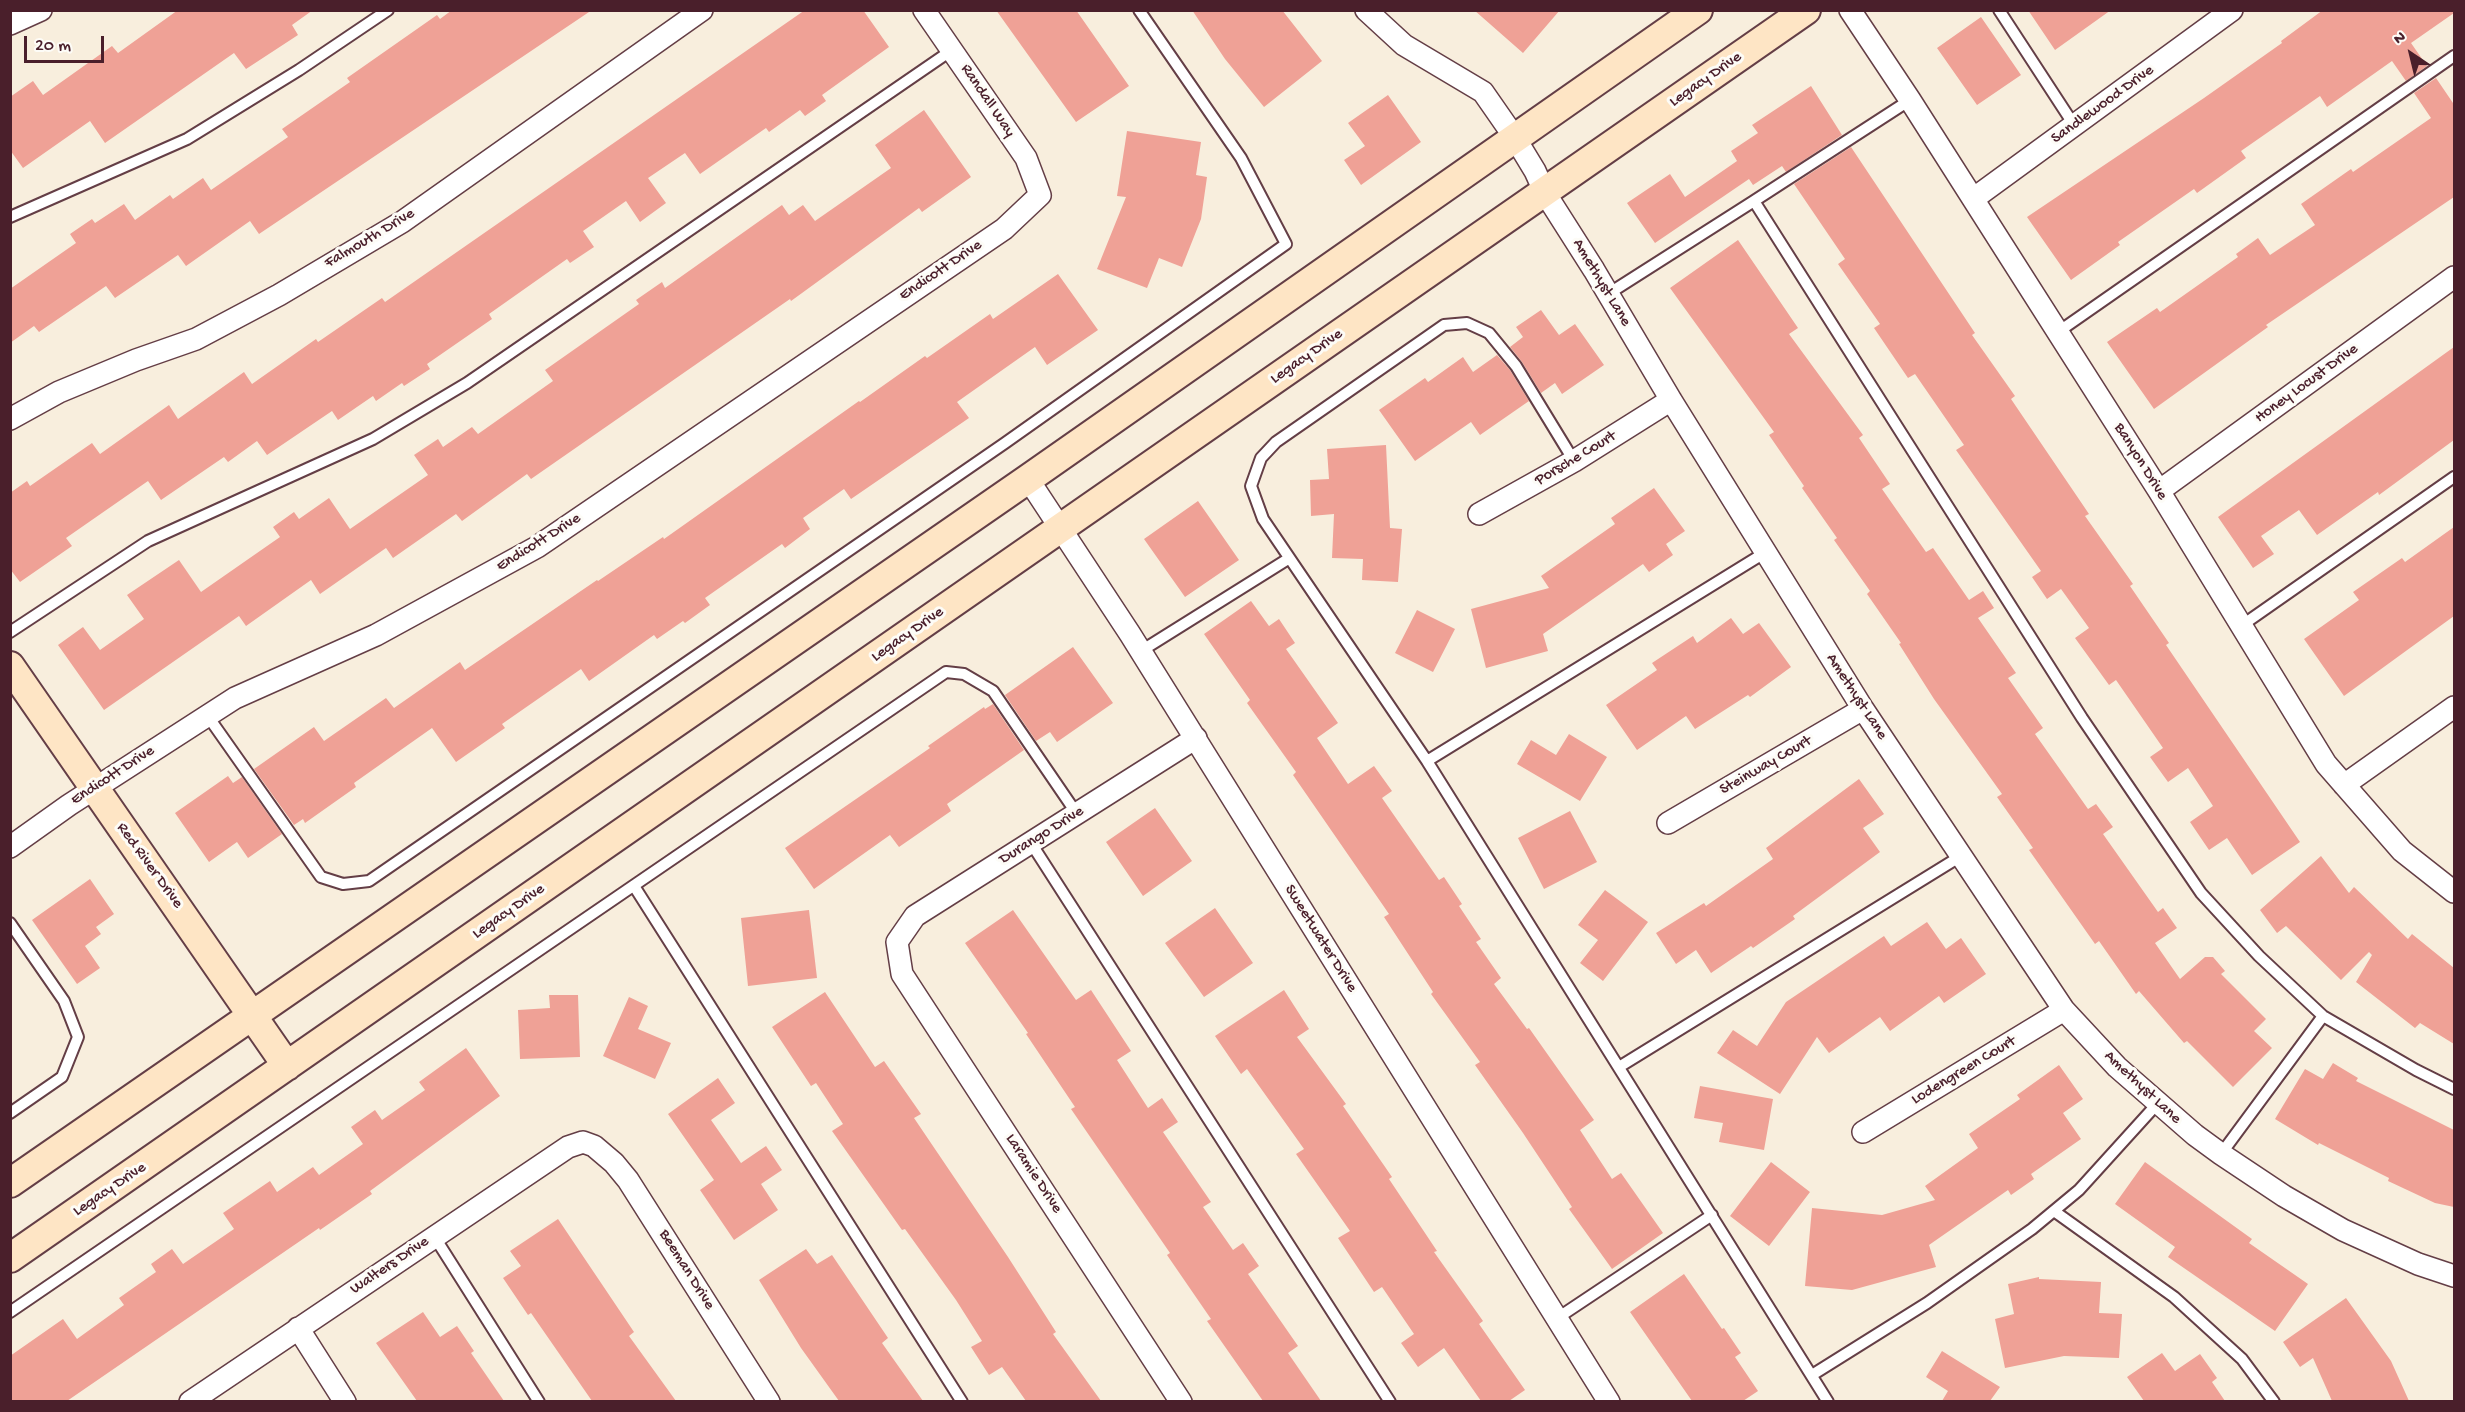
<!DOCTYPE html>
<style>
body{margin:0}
#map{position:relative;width:2465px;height:1412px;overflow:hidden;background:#f8eedd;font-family:"Gochi Hand",sans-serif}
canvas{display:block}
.frame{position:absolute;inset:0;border:12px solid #4a1f2b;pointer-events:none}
.north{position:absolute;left:2381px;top:24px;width:60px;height:60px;-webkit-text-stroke:4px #fdfcf7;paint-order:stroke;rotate:325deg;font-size:16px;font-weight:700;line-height:24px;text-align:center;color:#4a1f2b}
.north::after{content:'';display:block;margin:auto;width:21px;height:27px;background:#4a1f2b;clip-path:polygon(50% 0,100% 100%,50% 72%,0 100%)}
.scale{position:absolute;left:24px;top:36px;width:80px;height:27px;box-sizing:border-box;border:3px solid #4a1f2b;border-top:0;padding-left:8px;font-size:18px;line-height:21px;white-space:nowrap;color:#4a1f2b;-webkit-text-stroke:4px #fdfcf7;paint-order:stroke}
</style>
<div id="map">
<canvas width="2465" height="1412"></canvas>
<div class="frame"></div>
<div class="north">N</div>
<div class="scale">20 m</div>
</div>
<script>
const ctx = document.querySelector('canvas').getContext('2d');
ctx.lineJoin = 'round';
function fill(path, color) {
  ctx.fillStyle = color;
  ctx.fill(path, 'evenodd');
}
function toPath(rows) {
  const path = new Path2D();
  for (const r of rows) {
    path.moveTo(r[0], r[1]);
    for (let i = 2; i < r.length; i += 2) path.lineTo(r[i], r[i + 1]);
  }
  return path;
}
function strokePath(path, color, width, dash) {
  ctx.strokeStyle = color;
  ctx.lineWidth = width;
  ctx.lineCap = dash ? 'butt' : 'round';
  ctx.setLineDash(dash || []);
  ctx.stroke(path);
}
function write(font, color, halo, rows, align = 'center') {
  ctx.font = font + ' "Gochi Hand",sans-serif';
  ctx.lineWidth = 6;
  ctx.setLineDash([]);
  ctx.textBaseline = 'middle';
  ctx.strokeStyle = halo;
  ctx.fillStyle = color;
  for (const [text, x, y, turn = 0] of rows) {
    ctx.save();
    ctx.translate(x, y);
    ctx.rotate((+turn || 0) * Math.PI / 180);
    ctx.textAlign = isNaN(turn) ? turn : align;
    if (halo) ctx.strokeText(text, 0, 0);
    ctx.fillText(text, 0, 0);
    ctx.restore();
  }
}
fill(toPath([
 [178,10,313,10,292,25,298,35,246,69,234,53,105,143,90,121,23,168,10,150,10,97,33,81,43,95,112,46,118,53],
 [452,10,592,10,259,234,250,221,186,266,178,255,115,298,106,286,39,332,34,326,10,343,10,289,76,243,70,234,92,219,95,223,124,204,135,220,170,195,173,199,203,178,211,190,288,137,282,129,350,82,347,78,437,15,440,19],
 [805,10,863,10,889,47,822,95,826,101,805,116,800,110,769,132,766,128,700,174,685,153,648,178,666,203,640,222,626,201,583,231,594,247,570,263,567,259,489,314,492,319,427,364,430,369,404,386,402,383,376,401,373,396,338,420,332,411,267,455,257,441,228,462,224,457,161,500,148,481,66,538,72,546,20,582,10,569,10,493,27,481,30,486,92,443,100,454,169,405,178,419,244,372,252,384,316,339,318,342,382,298,385,302],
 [996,10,1076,10,1129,86,1076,122],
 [1192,10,1282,10,1322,61,1264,107,1225,59],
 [1474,10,1560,10,1523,53],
 [2028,10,2111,10,2055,50],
 [2323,10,2454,10,2454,13,2411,43,2427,66,2406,81,2392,61,2327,107,2320,96,2241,151,2246,158,2197,193,2194,189,2118,242,2120,245,2071,280,2027,217,2204,98,2282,43,2281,41],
 [1981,17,2021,75,1977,105,1937,48],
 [2436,78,2453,103,2454,101,2454,197,2266,325,2268,327,2154,409,2107,342,2157,308,2160,312,2238,257,2236,254,2258,238,2270,255,2315,225,2301,204,2351,169,2353,172,2431,118,2414,93],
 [1811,86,1842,135,1786,172,1782,166,1753,185,1749,179,1655,243,1627,203,1670,174,1685,197,1737,161,1731,151,1758,133,1752,125],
 [1388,95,1421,142,1361,185,1344,160,1365,146,1348,123],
 [924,110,971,177,922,212,919,208,791,301,790,299,531,479,527,474,462,521,456,514,393,558,386,548,320,594,311,580,246,626,239,616,104,710,58,645,83,627,100,650,144,619,127,595,179,560,201,592,280,537,273,527,294,512,299,519,329,498,350,529,428,475,414,455,438,439,443,447,472,427,478,434,553,381,545,370,639,304,636,300,662,282,665,288,782,205,789,215,803,205,815,221,891,168,875,145],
 [1127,131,1201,142,1196,175,1207,177,1201,219,1182,267,1159,258,1147,288,1097,269,1126,197,1117,196],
 [1851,147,1975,333,1972,335,2015,396,2011,399,2089,514,2085,516,2133,584,2130,586,2169,643,2166,645,2300,842,2252,875,2227,838,2209,850,2190,822,2213,806,2188,768,2168,782,2150,757,2163,748,2116,680,2109,685,2075,638,2089,628,2061,589,2047,599,2032,577,2041,571,1956,450,1964,445,1915,374,1908,378,1874,328,1880,324,1838,264,1845,259,1794,184],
 [1738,240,1798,328,1789,334,1863,435,1859,438,1890,484,1882,489,1926,552,1933,548,1969,600,1983,591,1994,608,1978,618,2016,673,2008,678,2043,728,2035,734,2088,809,2096,804,2113,827,2103,834,2158,912,2163,908,2177,928,2155,943,2180,979,2205,957,2213,957,2225,971,2221,974,2266,1019,2254,1031,2272,1048,2233,1087,2187,1041,2184,1043,2139,991,2136,994,2099,941,2095,944,2029,850,2033,848,1997,797,2002,794,1934,699,1899,644,1901,643,1867,594,1870,591,1834,540,1837,538,1802,488,1804,486,1769,435,1774,432,1670,288],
 [1058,274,1098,330,1047,365,1035,347,957,402,969,418,851,499,844,489,803,518,810,529,785,548,782,544,705,598,710,605,685,623,683,621,657,639,654,635,589,681,581,669,502,724,505,728,456,762,432,728,354,783,356,787,305,823,303,819,294,825,254,769,314,727,324,741,386,698,394,708,460,662,465,670,597,580,598,581,663,537,664,539,859,401,860,402,925,356,927,358,990,314,993,319],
 [1541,310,1559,335,1575,324,1604,365,1562,394,1555,383,1541,393,1522,362,1510,347,1523,337,1516,327],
 [2454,347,2454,440,2379,495,2378,492,2317,535,2299,510,2261,536,2274,554,2253,568,2218,517],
 [1497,355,1510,370,1529,401,1480,435,1471,422,1415,461,1379,410,1425,378,1428,382,1463,357,1473,372],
 [1386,445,1390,528,1402,529,1398,582,1362,580,1363,559,1332,558,1334,514,1311,516,1310,480,1329,479,1327,449],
 [1654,488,1685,531,1666,544,1673,555,1649,572,1643,564,1543,634,1548,651,1486,668,1471,609,1549,588,1541,576,1615,524,1611,518],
 [1198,501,1239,560,1185,597,1144,539],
 [2454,527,2454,616,2344,696,2304,639,2359,600,2353,592,2402,558,2405,562],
 [1251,601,1269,626,1279,619,1295,643,1286,649,1338,723,1317,738,1348,784,1374,766,1392,791,1382,798,1439,880,1444,877,1462,904,1459,906,1481,939,1476,942,1501,978,1494,984,1527,1029,1529,1028,1594,1120,1580,1130,1612,1179,1621,1173,1663,1233,1612,1269,1569,1209,1572,1207,1523,1133,1475,1065,1480,1062,1431,994,1433,992,1384,917,1389,914,1293,775,1296,772,1247,703,1250,700,1204,634],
 [1417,610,1455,629,1433,672,1395,653],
 [1731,618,1743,634,1759,623,1791,667,1750,697,1748,695,1695,729,1686,716,1637,750,1606,705,1657,670,1652,663,1693,636,1697,643],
 [1073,647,1113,703,1057,742,1050,732,1036,741,1005,695],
 [993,704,1024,750,947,804,951,811,899,847,890,835,814,889,785,848,930,748,928,746,984,707,985,709],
 [1569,734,1607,757,1580,801,1517,764,1531,740,1556,755],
 [228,776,233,783,242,777,282,834,248,858,237,842,209,862,175,813],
 [1859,779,1884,814,1863,828,1880,852,1793,916,1795,919,1753,948,1751,946,1711,973,1696,950,1676,964,1656,933,1704,903,1706,906,1773,859,1766,848],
 [1155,808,1192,861,1143,896,1106,842],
 [1570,811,1597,862,1544,889,1518,838],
 [2321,856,2349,893,2354,887,2408,939,2412,934,2454,968,2454,1044,2420,1023,2415,1028,2356,982,2372,955,2369,952,2341,980,2286,926,2277,933,2260,910],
 [90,879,114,914,96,927,101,934,85,946,100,968,77,984,32,920],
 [1605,890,1648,922,1603,981,1580,963,1598,940,1578,925],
 [1215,908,1253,963,1204,997,1165,943],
 [809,910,817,978,748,986,741,918],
 [1013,910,1076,1000,1091,990,1131,1051,1117,1060,1148,1108,1162,1098,1178,1122,1163,1132,1211,1202,1203,1207,1233,1250,1243,1243,1259,1266,1248,1274,1298,1346,1288,1353,1321,1401,1263,1401,1207,1321,1211,1319,1167,1255,1170,1253,1071,1109,1075,1107,1026,1034,1028,1033,965,943],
 [1927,922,1946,949,1961,938,1986,974,1944,1003,1939,996,1890,1031,1880,1017,1829,1053,1817,1037,1780,1094,1717,1053,1733,1030,1757,1046,1786,1002,1884,936,1891,946],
 [1284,990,1309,1029,1297,1037,1346,1104,1343,1106,1392,1177,1389,1179,1437,1251,1434,1252,1483,1321,1479,1324,1525,1390,1509,1401,1481,1401,1444,1348,1418,1367,1401,1343,1414,1334,1382,1287,1374,1292,1338,1238,1350,1231,1296,1154,1304,1149,1247,1069,1241,1074,1215,1036],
 [825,992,875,1067,884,1061,921,1114,914,1118,1008,1257,1056,1332,1053,1334,1101,1401,1026,1401,1002,1367,989,1375,971,1347,982,1341,956,1300,905,1229,902,1230,832,1131,843,1124,816,1083,811,1086,772,1027],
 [549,995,578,995,580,1057,520,1059,518,1010,550,1008],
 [629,997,648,1006,638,1029,671,1043,655,1079,603,1056],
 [466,1048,500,1096,370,1191,372,1194,320,1230,319,1228,67,1401,10,1401,10,1356,63,1319,77,1339,124,1305,119,1298,156,1272,151,1264,172,1249,183,1264,234,1229,223,1213,270,1181,277,1192,313,1167,319,1175,363,1144,351,1127,375,1110,382,1120,425,1090,419,1082],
 [2333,1063,2358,1078,2356,1081,2454,1130,2454,1207,2435,1203,2388,1181,2389,1178,2319,1143,2318,1145,2275,1119,2305,1069,2323,1079],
 [2059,1065,2083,1099,2063,1113,2081,1139,2031,1174,2034,1179,2011,1195,2008,1190,1929,1245,1936,1267,1852,1290,1805,1286,1812,1208,1882,1215,1935,1200,1925,1186,1978,1148,1969,1134,2020,1099,2017,1095],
 [718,1078,735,1103,711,1120,741,1163,766,1146,782,1170,761,1184,778,1210,734,1240,700,1190,714,1180,668,1114],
 [1700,1086,1773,1099,1764,1150,1719,1142,1723,1123,1694,1118],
 [1771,1162,1810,1192,1769,1246,1730,1216],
 [2145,1162,2252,1239,2249,1243,2308,1284,2275,1331,2168,1257,2175,1247,2115,1204],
 [558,1219,634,1332,629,1336,676,1401,592,1401,531,1313,528,1315,503,1278,521,1266,510,1251],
 [806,1249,817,1264,832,1255,888,1338,882,1343,923,1401,839,1401,801,1348,759,1280],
 [1684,1274,1722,1329,1724,1328,1741,1353,1735,1357,1758,1391,1743,1401,1692,1401,1630,1312],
 [2039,1277,2039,1279,2101,1282,2099,1313,2122,1314,2119,1358,2064,1356,2005,1368,1995,1319,2014,1314,2008,1284],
 [2346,1298,2391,1361,2409,1401,2332,1401,2313,1358,2300,1367,2283,1342],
 [423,1312,440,1337,457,1326,474,1351,471,1353,504,1401,417,1401,376,1343],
 [1942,1351,2000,1387,1990,1401,1942,1401,1948,1391,1926,1377],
 [2162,1353,2175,1371,2200,1354,2217,1378,2212,1382,2225,1401,2144,1401,2127,1377]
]), '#efa196');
const lane = toPath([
 [1999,10,2074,125],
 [1754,201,1910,100],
 [10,217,187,139,299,70,388,10],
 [1608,294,1754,201,2082,718,2201,893,2259,956,2323,1016,2416,1070,2454,1089],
 [2058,332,2454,56],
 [1574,461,1516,366,1489,333,1467,323,1444,325,1276,442,1261,458,1251,486,1263,519,1427,761,1828,1402],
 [2241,626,2454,477],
 [10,632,148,541,373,439,467,383,952,50],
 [1141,651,1288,559],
 [207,715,321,877,343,884,369,881,1005,443,1286,244,1241,158,1139,10],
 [1427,761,1766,552],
 [1031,843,1390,1402],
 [634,886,962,1402],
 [10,923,64,1001,78,1037,62,1077,10,1113],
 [1619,1067,1961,856],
 [2221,1154,2323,1016],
 [2054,1211,2174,1297,2242,1359,2274,1402],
 [434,1236,539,1402],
 [10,1312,946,672,964,674,993,691,1077,814],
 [1556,1319,1712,1215],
 [1812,1375,1927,1303,2032,1229,2079,1190,2157,1104]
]);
const street = toPath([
 [1366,10,1404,45,1483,92,1515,138,1535,171,1545,193,1594,270,1671,400,1863,709,2064,1010,2117,1067,2195,1135,2221,1154,2284,1196,2343,1230,2418,1264,2454,1276],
 [1850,10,1910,100,2159,491,2326,764,2402,851,2454,892],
 [10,24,41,10],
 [1973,199,2232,10],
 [10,419,59,392,136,360,196,339,279,295,402,222,702,10],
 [1028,479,1130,634,1609,1402],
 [2159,491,2454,277],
 [1479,514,1574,461,1671,400],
 [2344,785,2454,707],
 [1668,823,1863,709],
 [10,847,69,805,235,698,376,635,537,547,1004,229,1040,195,1026,158,924,10],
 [1863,1132,2064,1010],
 [298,1328,345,1402],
 [190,1402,568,1147,583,1142,594,1146,614,1163,628,1180,769,1402],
 [1181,1402,902,974,897,942,915,916,1196,738]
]);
const secondary = toPath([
 [10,666,287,1066],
 [10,1183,1028,479,1698,10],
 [10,1258,1806,10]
]);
strokePath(lane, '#643e46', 14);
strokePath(street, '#643e46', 24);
strokePath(secondary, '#643e46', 32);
strokePath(lane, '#fff', 10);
strokePath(street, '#fff', 21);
strokePath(secondary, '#fee5c5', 28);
write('16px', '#4a1f2b', '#fdfcf7', [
 ["Legacy Drive",1706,80,-35],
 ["Randall Way",987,101,56],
 ["Sandlewood Drive",2103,105,-36],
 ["Falmouth Drive",370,239,-31],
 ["Endicott Drive",941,271,-34],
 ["Amethyst Lane",1601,283,59],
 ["Legacy Drive",1307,357,-35],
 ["Honey Locust Drive",2307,384,-36],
 ["Porsche Court",1576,459,-31],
 ["Banyon Drive",2140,462,58],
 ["Endicott Drive",539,543,-32],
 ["Legacy Drive",908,635,-35],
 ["Amethyst Lane",1856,697,57],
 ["Steinway Court",1766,766,-30],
 ["Endicott Drive",113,776,-33],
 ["Durango Drive",1042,836,-32],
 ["Red River Drive",149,866,54],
 ["Legacy Drive",509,912,-35],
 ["Sweetwater Drive",1320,939,58],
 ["Lodengreen Court",1964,1071,-31],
 ["Amethyst Lane",2142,1088,43],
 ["Laramie Drive",1033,1174,57],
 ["Legacy Drive",110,1190,-34],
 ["Walters Drive",390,1266,-34],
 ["Beeman Drive",686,1270,58]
]);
</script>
